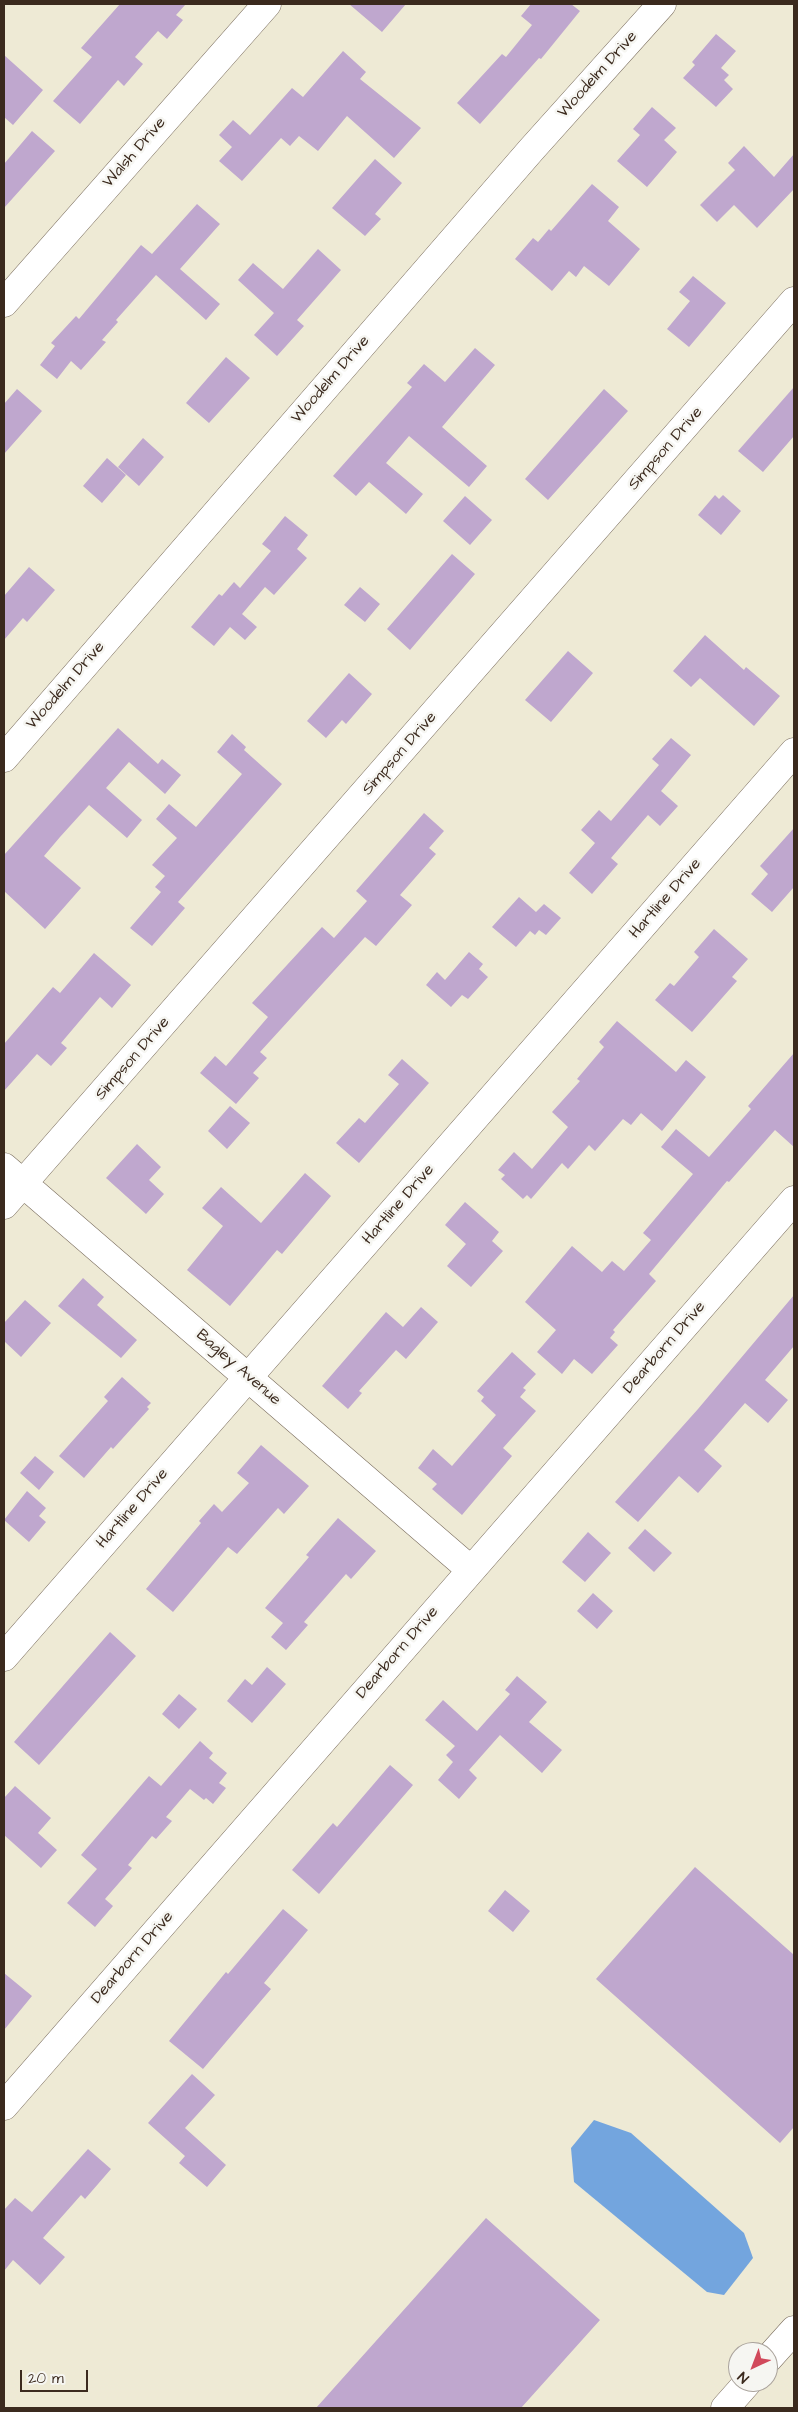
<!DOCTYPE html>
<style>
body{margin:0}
#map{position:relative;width:798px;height:2412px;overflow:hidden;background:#eeead5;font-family:"Architects Daughter",sans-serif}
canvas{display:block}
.frame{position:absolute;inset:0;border:5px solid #3b2a1e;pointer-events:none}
.north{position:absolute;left:728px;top:2342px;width:50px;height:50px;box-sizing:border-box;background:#f6f6f2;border:1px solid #aba49d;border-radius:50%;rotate:223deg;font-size:14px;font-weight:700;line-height:20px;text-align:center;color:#3b2a1e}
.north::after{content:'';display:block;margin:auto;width:18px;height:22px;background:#d1495b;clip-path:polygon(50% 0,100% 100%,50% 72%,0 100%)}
.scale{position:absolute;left:20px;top:2370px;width:68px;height:22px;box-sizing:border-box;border:2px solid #3b2a1e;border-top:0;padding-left:6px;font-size:15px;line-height:18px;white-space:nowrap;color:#3b2a1e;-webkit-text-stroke:4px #f6f6f2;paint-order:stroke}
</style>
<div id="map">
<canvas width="798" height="2412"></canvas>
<div class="frame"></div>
<div class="north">N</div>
<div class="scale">20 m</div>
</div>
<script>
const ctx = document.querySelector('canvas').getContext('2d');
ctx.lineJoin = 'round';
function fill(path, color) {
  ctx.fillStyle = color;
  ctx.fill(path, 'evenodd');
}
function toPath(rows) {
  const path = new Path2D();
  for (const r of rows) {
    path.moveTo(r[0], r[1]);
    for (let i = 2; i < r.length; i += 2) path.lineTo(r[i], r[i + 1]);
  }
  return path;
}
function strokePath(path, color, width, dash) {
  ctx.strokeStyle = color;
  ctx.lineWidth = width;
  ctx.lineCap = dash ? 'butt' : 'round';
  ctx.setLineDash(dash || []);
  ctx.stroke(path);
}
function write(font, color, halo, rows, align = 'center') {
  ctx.font = font + ' "Architects Daughter",sans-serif';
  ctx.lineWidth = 5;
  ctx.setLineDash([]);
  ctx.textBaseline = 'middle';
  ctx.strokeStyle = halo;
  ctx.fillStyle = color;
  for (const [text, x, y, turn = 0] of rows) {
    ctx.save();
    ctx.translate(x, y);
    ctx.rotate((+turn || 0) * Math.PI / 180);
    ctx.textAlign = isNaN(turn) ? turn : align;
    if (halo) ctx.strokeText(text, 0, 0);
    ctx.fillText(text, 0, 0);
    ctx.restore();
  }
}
fill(toPath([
 [594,2120,631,2133,744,2233,753,2258,724,2295,707,2292,574,2182,571,2148]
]), '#73a5de');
fill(toPath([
 [120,4,186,4,176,15,183,20,167,39,158,31,135,57,143,64,124,86,118,80,80,124,53,101,92,57,81,48],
 [349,4,406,4,382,32],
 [531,4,571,4,580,11,541,59,539,58,480,124,457,103,502,54,506,57,532,25,521,16],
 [716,34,736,51,721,68,729,75,724,80,733,89,716,107,683,78,695,65,692,62],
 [343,51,366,72,360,79,421,128,394,158,347,116,318,151,299,136,290,146,281,138,242,181,219,161,232,147,219,135,233,120,250,135,292,88,303,97],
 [4,55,43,90,13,125,4,117],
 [652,107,676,128,664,140,677,152,647,187,617,161,640,135,633,129],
 [32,131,55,151,4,208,4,164],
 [744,146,774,177,794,154,794,189,757,228,734,205,717,222,700,205,735,170,728,163],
 [375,159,402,183,375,214,381,219,365,236,332,208],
 [592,184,619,207,608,221,640,249,609,286,584,266,576,277,569,271,552,291,515,259,533,238,538,242,549,229,551,231],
 [197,204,220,224,180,269,220,304,206,320,156,275,116,320,118,322,102,340,106,342,81,370,71,361,57,379,40,365,55,346,51,343,76,316,79,319,141,245,152,254],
 [318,249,341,270,297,320,304,326,277,356,254,335,274,313,238,280,253,263,283,289],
 [693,276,726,303,689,347,667,329,690,301,679,292],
 [475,348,495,365,442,427,487,466,469,487,409,436,386,463,423,494,406,514,369,482,356,496,333,476,412,387,407,383,424,364,445,382],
 [226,357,250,378,209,423,186,403],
 [794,387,794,436,763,472,738,451],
 [17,389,42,411,4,454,4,404],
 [604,389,628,411,548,500,525,479],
 [143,438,164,457,139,486,118,467],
 [107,458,126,475,102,503,83,486],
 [715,495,719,499,723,495,741,511,721,535,698,515],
 [465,496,492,520,470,545,443,521],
 [285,516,308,535,297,549,307,558,274,595,265,587,242,614,257,627,245,640,230,627,214,646,191,627,219,594,222,596,234,582,240,588,271,551,262,544],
 [452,554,475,574,410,650,387,629],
 [29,567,55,590,27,622,23,618,4,640,4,596],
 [360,587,380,604,365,622,344,605],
 [705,635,744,670,746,667,780,696,754,726,700,678,691,687,673,671],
 [568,651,593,673,551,722,525,700],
 [349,673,372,694,346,724,342,720,326,738,307,721],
 [118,728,158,764,162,759,181,775,165,794,129,762,106,788,142,820,127,838,89,805,60,837,44,856,81,888,45,929,4,891,4,855],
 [232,734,246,747,244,750,282,784,178,902,185,908,152,946,130,928,161,892,155,887,165,876,152,865,177,838,156,819,169,804,196,827,242,774,217,752],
 [671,738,691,755,661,791,678,806,660,826,648,815,611,858,618,864,592,894,569,873,595,843,581,830,599,810,611,821,659,765,652,759],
 [424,813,444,831,429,848,436,854,400,895,412,905,376,946,365,937,260,1052,267,1058,253,1073,259,1078,236,1104,200,1073,215,1056,226,1066,268,1017,252,1003,322,927,334,938,367,901,356,891],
 [794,828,794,887,772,912,751,894,768,874,760,866],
 [519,897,536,912,544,904,561,918,546,935,539,930,535,935,530,931,516,947,492,927],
 [714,929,748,959,732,977,737,981,692,1032,655,1000,670,983,674,986,699,957,694,952],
 [469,952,483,964,479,969,488,977,468,999,462,995,451,1007,426,985,437,972,445,980],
 [94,953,131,985,112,1008,100,997,61,1043,67,1048,51,1066,37,1054,4,1091,4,1044,53,987,60,993],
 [617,1021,676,1072,686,1060,706,1077,662,1131,641,1113,631,1125,623,1119,595,1151,589,1145,568,1169,562,1163,531,1199,527,1195,523,1199,501,1179,505,1175,498,1170,514,1152,532,1169,568,1127,552,1112,580,1081,577,1079,604,1047,599,1042],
 [794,1053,794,1147,775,1130,729,1182,727,1181,649,1274,656,1281,613,1330,615,1332,610,1338,618,1345,592,1374,574,1359,562,1374,537,1352,556,1330,525,1302,572,1246,602,1272,612,1261,624,1271,651,1240,643,1233,693,1174,661,1147,676,1129,709,1157,751,1109,748,1106],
 [402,1059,429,1083,359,1163,336,1143,359,1118,365,1123,399,1084,388,1075],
 [230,1106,250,1123,227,1149,208,1131],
 [137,1144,161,1167,149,1180,164,1194,146,1214,106,1178],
 [305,1173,331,1196,282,1254,277,1250,230,1306,187,1270,223,1226,202,1208,221,1187,261,1223],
 [465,1202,499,1232,492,1241,503,1251,471,1287,447,1266,466,1244,445,1225],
 [83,1278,104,1297,97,1305,137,1340,121,1358,58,1306],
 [794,1295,794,1346,765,1380,788,1400,768,1423,745,1403,704,1450,722,1466,698,1493,679,1476,638,1522,615,1502,698,1409],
 [25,1300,51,1323,21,1357,4,1341,4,1323],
 [421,1307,438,1322,406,1359,396,1350,359,1391,362,1393,348,1409,322,1386,386,1312,403,1327],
 [512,1352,536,1374,523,1388,526,1390,520,1397,536,1411,503,1448,512,1456,462,1515,432,1489,437,1484,418,1468,433,1449,452,1466,496,1415,481,1401,484,1397,477,1391],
 [122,1377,151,1403,147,1407,149,1409,113,1449,111,1447,84,1478,59,1456,108,1401,104,1397],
 [261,1445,309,1486,284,1514,278,1508,237,1554,228,1547,173,1612,146,1589,201,1523,199,1521,214,1504,222,1512,249,1483,237,1473],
 [35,1456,54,1472,39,1490,20,1473],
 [27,1491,46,1508,39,1516,46,1522,29,1542,4,1520],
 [338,1518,376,1551,351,1579,346,1574,304,1622,308,1625,286,1650,271,1637,283,1623,265,1608,309,1557,306,1555],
 [645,1529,672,1553,654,1572,628,1548],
 [588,1532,611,1553,585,1582,562,1562],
 [593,1593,613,1611,597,1629,577,1611],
 [110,1632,136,1656,39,1765,14,1742],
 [267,1667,286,1684,252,1723,227,1701,245,1679,252,1685],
 [517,1676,547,1702,529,1722,562,1750,542,1773,500,1735,469,1770,477,1778,459,1799,438,1780,453,1762,446,1755,455,1746,425,1720,443,1700,477,1731,510,1694,505,1690],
 [179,1694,197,1709,179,1729,162,1714],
 [200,1741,213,1753,209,1758,227,1773,219,1783,226,1788,213,1804,206,1798,204,1800,190,1789,166,1817,172,1821,156,1839,152,1836,128,1865,132,1868,105,1899,113,1906,95,1927,67,1903,97,1869,81,1855,149,1776,161,1786],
 [390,1765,413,1785,319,1894,292,1870,333,1823,337,1827],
 [15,1786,51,1818,38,1833,57,1850,41,1868,4,1835,4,1798],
 [695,1867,794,1955,794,2127,780,2143,596,1979],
 [505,1890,530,1911,513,1932,488,1911],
 [283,1909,308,1930,264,1983,271,1989,203,2069,169,2041,226,1972,228,1974],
 [4,1973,32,1996,4,2030],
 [192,2074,215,2095,185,2128,226,2165,207,2187,179,2163,185,2156,148,2123],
 [88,2149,111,2169,85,2199,81,2195,43,2238,65,2257,40,2285,13,2260,4,2271,4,2210,15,2198,32,2212],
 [486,2218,600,2320,521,2408,316,2408]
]), '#bfa7ce');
const street = toPath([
 [4,303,267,4],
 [4,758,531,150,662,4],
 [4,1167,471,1570],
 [4,1205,794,301],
 [4,1657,794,752],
 [4,2106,794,1200],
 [768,2359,794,2330],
 [725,2408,748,2382]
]);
strokePath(street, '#7a6d5e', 29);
strokePath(street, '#fff', 28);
write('16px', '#3b2a1e', '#f6f6f2', [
 ["Woodelm Drive",598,75,-48],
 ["Walsh Drive",135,153,-49],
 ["Woodelm Drive",331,380,-49],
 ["Simpson Drive",666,449,-49],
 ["Woodelm Drive",66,686,-49],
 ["Simpson Drive",400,754,-49],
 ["Hartline Drive",666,899,-49],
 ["Simpson Drive",133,1059,-49],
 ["Hartline Drive",399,1205,-49],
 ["Dearborn Drive",665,1348,-49],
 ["Bagley Avenue",238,1368,41],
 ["Hartline Drive",133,1509,-49],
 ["Dearborn Drive",398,1653,-49],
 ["Dearborn Drive",133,1958,-49]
]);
</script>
